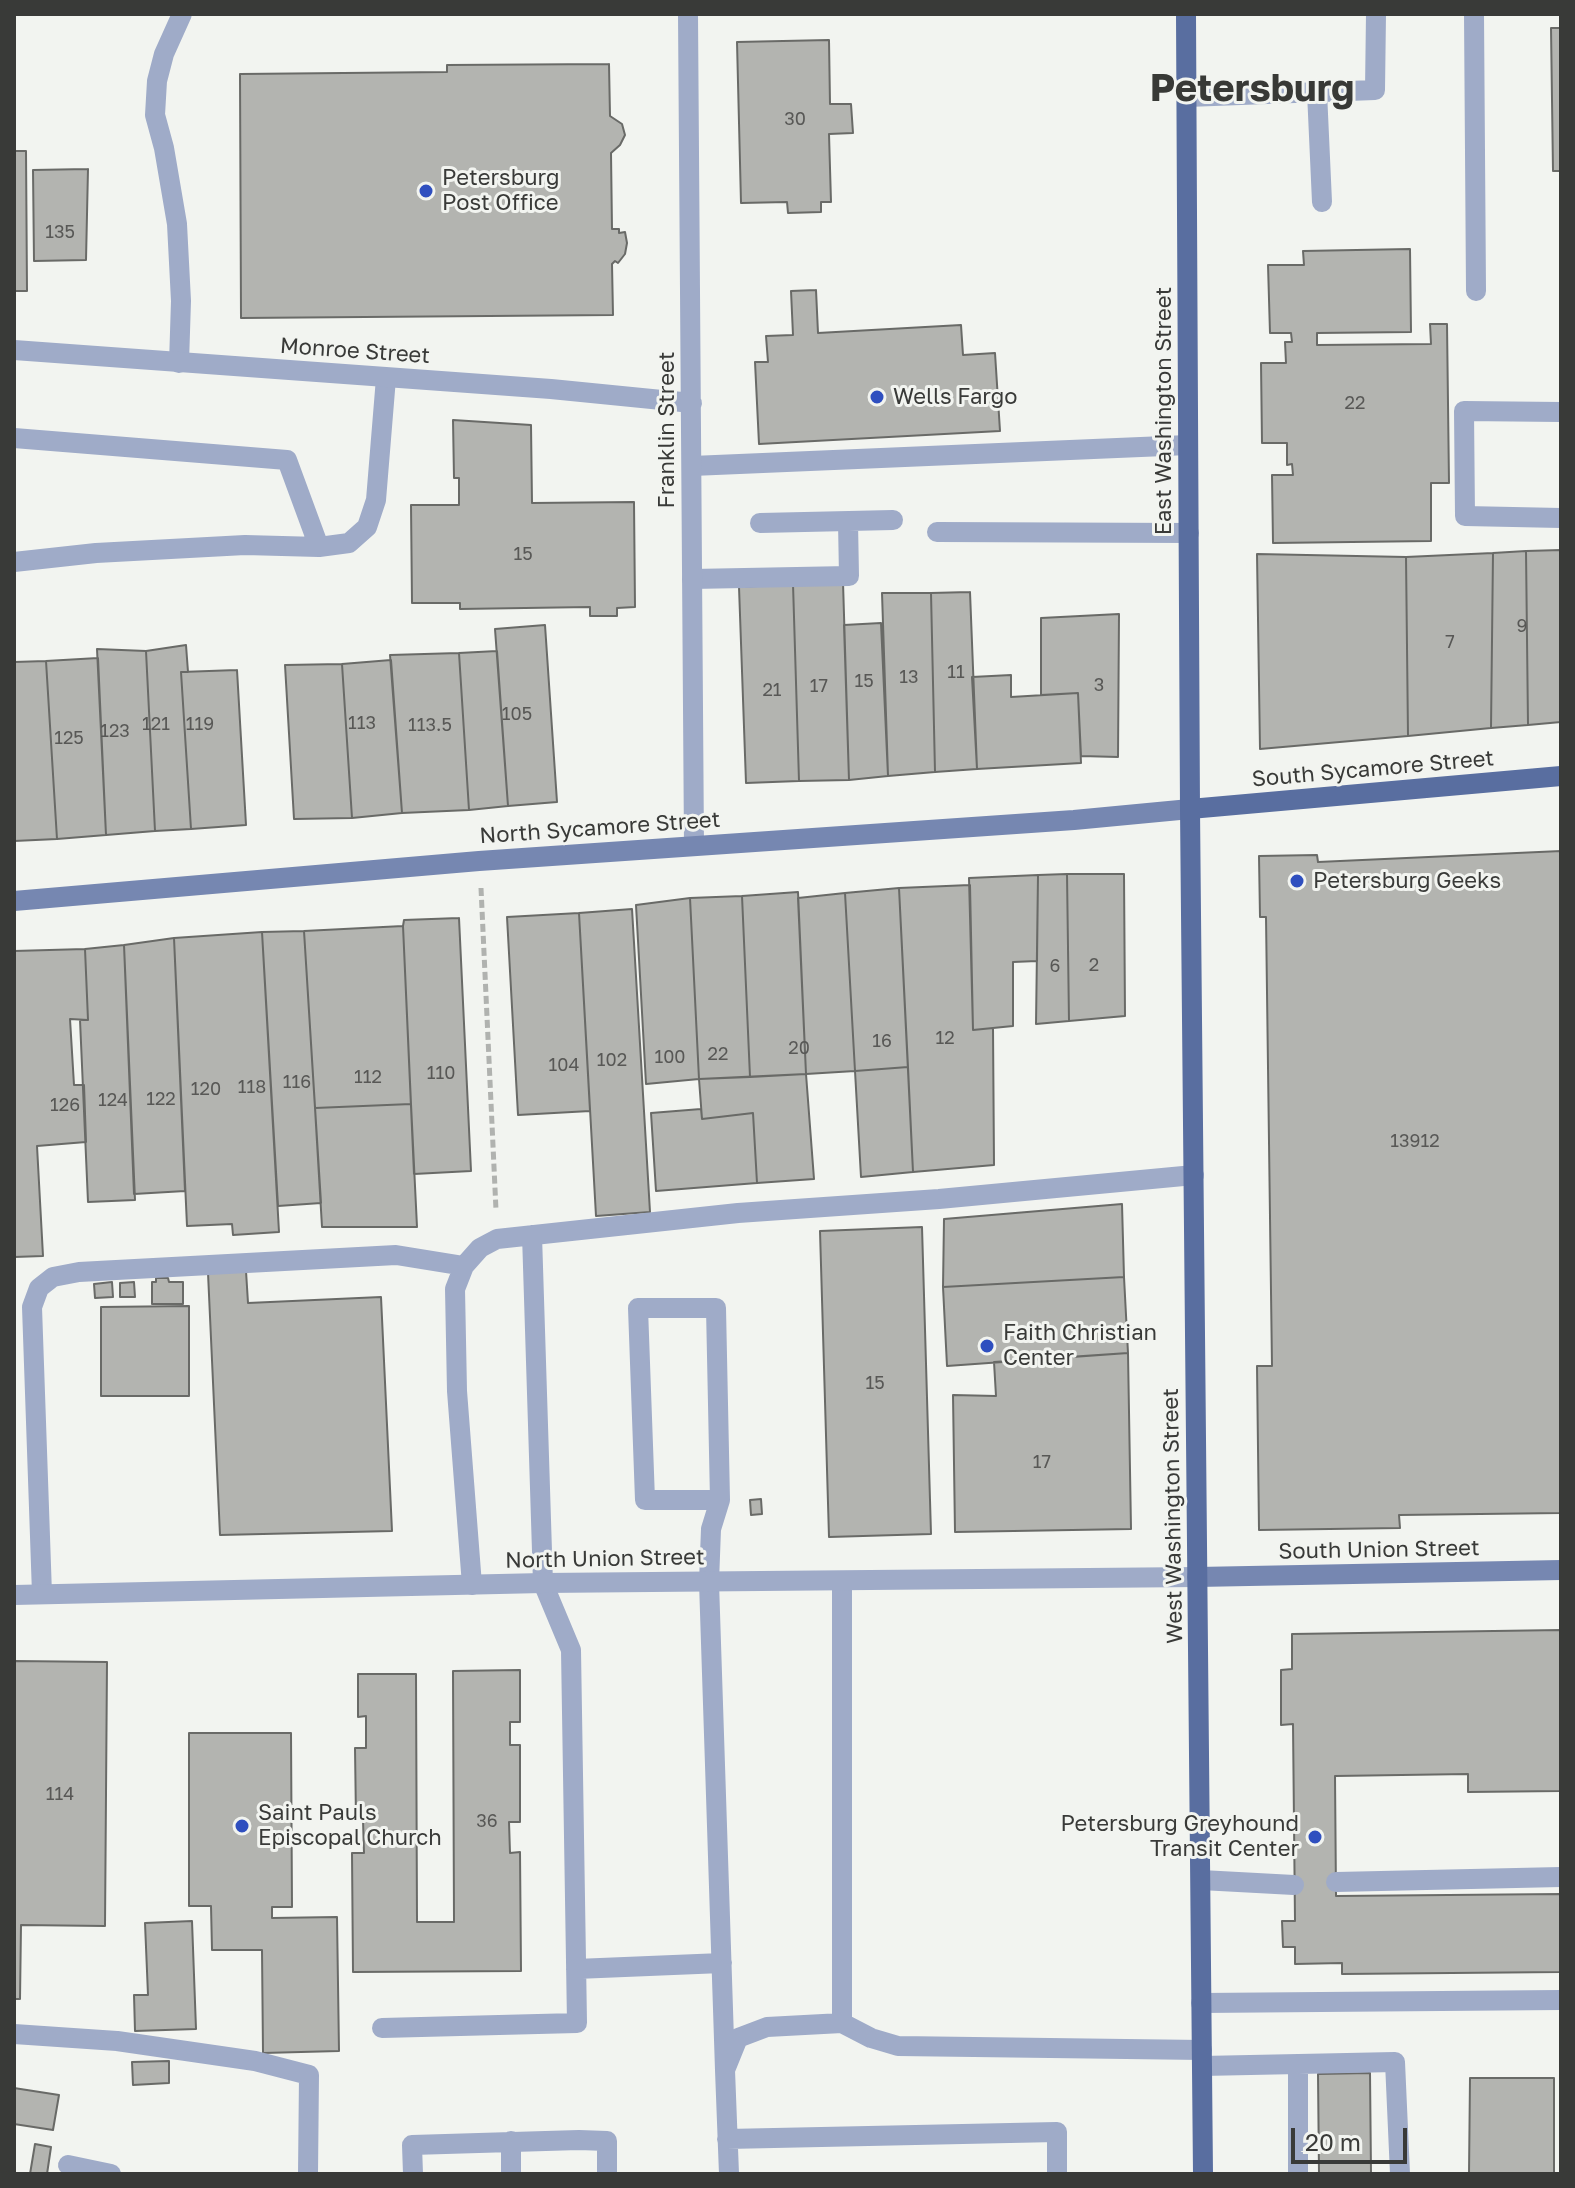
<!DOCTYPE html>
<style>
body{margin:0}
#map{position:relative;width:1575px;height:2188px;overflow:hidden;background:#f2f4f0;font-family:"Golos Text",sans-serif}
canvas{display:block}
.frame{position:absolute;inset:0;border:16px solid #393a38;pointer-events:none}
.scale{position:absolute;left:1291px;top:2128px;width:116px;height:36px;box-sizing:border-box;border:4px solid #393a38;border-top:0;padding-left:10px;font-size:24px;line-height:28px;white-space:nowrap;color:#393a38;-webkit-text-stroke:6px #f2f4f0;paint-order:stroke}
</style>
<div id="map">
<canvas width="1575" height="2188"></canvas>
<div class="frame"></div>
<div class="scale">20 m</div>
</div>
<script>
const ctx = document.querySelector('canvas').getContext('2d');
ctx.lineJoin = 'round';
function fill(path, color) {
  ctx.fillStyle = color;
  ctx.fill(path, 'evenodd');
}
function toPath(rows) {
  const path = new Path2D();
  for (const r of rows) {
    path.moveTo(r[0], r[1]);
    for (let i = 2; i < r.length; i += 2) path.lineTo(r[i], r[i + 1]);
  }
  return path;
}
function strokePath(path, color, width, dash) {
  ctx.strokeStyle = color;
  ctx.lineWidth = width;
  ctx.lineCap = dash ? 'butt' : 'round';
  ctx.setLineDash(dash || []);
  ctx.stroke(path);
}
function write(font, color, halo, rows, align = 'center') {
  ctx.font = font + ' "Golos Text",sans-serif';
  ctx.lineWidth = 6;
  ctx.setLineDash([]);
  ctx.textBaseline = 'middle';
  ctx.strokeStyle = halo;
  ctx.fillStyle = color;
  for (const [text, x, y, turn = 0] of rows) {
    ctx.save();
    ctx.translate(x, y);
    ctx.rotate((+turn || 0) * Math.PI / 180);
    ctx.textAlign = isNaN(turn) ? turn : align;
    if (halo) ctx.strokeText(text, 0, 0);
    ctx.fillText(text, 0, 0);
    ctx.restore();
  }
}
const building = toPath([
 [1551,28,1561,28,1561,171,1553,171,1551,28],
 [829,40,830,104,851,104,853,133,829,134,831,202,821,202,821,212,788,213,787,202,741,203,737,42,829,40],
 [609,64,610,116,622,124,625,135,620,145,611,153,612,229,619,229,619,233,625,232,627,243,625,254,618,263,615,261,612,264,613,315,241,318,240,74,447,72,447,65,609,64],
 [14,151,26,151,27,291,14,291,14,151],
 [88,169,86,260,34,261,33,170,88,169],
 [1410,249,1411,332,1317,333,1317,345,1431,344,1430,324,1447,324,1449,483,1431,483,1431,541,1273,543,1272,475,1293,475,1292,464,1287,465,1287,443,1262,443,1261,363,1286,363,1285,342,1292,342,1291,333,1270,333,1268,265,1304,265,1303,251,1410,249],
 [816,290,818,333,961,325,963,355,995,353,1000,431,759,444,755,362,768,362,766,336,793,335,791,291,816,290],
 [453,420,531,425,532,503,634,502,635,607,617,608,617,616,590,616,590,607,460,609,460,603,412,603,411,505,459,505,459,478,454,478,453,420],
 [1561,550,1561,722,1528,725,1526,551,1561,550],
 [1526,551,1528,725,1491,728,1493,553,1526,551],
 [1493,553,1491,728,1408,736,1406,557,1493,553],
 [1257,554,1406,557,1408,736,1260,749,1257,554],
 [843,582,849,780,799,781,793,584,843,582],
 [793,584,799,781,746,783,739,587,793,584],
 [970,592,977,769,935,772,931,593,970,592],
 [882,593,931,593,935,772,888,776,882,593],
 [1119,614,1118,757,1081,756,1078,693,1041,695,1041,618,1119,614],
 [881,623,888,776,849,780,844,625,881,623],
 [545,625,557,802,508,806,495,629,545,625],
 [186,645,188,672,181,672,191,829,155,831,146,651,186,645],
 [97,649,146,651,155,831,106,835,97,649],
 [497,651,508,806,469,810,459,653,497,651],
 [459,653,469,810,402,813,390,655,459,653],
 [98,658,106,835,57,839,46,661,98,658],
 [391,660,402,813,352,818,342,664,391,660],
 [46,661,57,839,14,841,14,662,46,661],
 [342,664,352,818,294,819,285,665,342,664],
 [237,670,246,825,191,829,181,672,237,670],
 [1011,675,1011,697,1078,693,1081,763,977,769,972,677,1011,675],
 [1561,851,1561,1513,1399,1515,1400,1528,1259,1530,1257,1366,1272,1366,1266,917,1260,917,1259,856,1317,855,1318,862,1561,851],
 [1067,874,1069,1021,1036,1024,1038,875,1067,874],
 [1067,874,1124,874,1125,1016,1069,1021,1067,874],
 [1038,875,1037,961,1013,962,1013,1026,973,1030,969,878,1038,875],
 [970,885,973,1030,993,1028,994,1165,913,1172,899,888,970,885],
 [899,888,908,1067,855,1071,845,893,899,888],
 [798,892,806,1074,750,1077,742,896,798,892],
 [845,893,855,1071,806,1074,798,898,845,893],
 [742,896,750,1077,699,1079,690,898,742,896],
 [690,898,699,1079,646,1084,636,905,690,898],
 [632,909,650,1212,596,1216,579,913,632,909],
 [579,913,590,1111,518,1115,507,917,579,913],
 [459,918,471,1171,414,1174,403,926,404,920,459,918],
 [403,926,411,1104,315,1108,304,931,403,926],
 [304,931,321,1203,278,1206,262,932,304,931],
 [262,932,279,1232,233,1235,232,1224,187,1226,174,938,262,932],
 [174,938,185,1191,134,1194,124,945,174,938],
 [124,945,135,1200,88,1202,80,1020,88,1020,85,949,124,945],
 [85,949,88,1020,70,1019,74,1085,84,1085,86,1142,37,1146,43,1256,14,1257,14,951,85,949],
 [908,1067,913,1172,861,1177,855,1071,908,1067],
 [806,1074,814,1179,757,1183,753,1113,702,1119,699,1079,806,1074],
 [411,1104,417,1227,322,1227,315,1108,411,1104],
 [701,1109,702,1119,753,1113,757,1183,656,1191,651,1113,701,1109],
 [1122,1204,1124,1277,943,1287,944,1219,1122,1204],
 [922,1227,931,1534,829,1537,820,1231,922,1227],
 [246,1271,248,1303,381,1297,392,1531,220,1535,208,1273,246,1271],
 [1124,1277,1128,1353,947,1366,943,1287,1124,1277],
 [156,1278,168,1278,169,1282,183,1282,183,1304,152,1304,152,1282,156,1282,156,1278],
 [112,1282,113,1297,95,1298,94,1284,112,1282],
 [134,1282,135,1297,120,1297,120,1283,134,1282],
 [189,1306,189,1396,101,1396,101,1307,189,1306],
 [1128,1353,1131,1529,955,1532,953,1395,996,1396,994,1362,1128,1353],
 [761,1499,762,1514,751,1515,750,1500,761,1499],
 [1561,1630,1561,1791,1468,1792,1468,1774,1335,1776,1336,1896,1561,1894,1561,1972,1342,1974,1342,1963,1295,1964,1295,1947,1283,1947,1282,1921,1295,1921,1293,1724,1281,1725,1281,1670,1292,1669,1292,1634,1561,1630],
 [14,1661,107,1662,105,1926,21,1925,20,1999,14,1999,14,1661],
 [520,1670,520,1722,510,1722,510,1745,520,1745,520,1822,509,1822,510,1853,520,1852,521,1971,353,1972,352,1853,364,1853,363,1820,356,1820,355,1748,366,1748,366,1716,358,1717,358,1674,416,1674,417,1922,454,1922,453,1671,520,1670],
 [189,1733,291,1733,292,1907,272,1907,272,1918,337,1917,339,2051,263,2053,262,1950,212,1950,211,1906,189,1906,189,1733],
 [192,1921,196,2029,135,2031,134,1995,148,1995,145,1923,192,1921],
 [169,2061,169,2083,133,2085,132,2062,169,2061],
 [1370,2073,1371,2174,1319,2174,1318,2074,1370,2073],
 [1470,2078,1554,2078,1554,2174,1469,2174,1470,2078],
 [14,2088,59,2095,53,2130,14,2124,14,2088],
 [35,2144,51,2147,47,2174,30,2174,35,2144]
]);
fill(building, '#b3b4b0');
strokePath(building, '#696a67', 2);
strokePath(toPath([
 [481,888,496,1210]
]), '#b0b2af', 5, [8, 4]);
strokePath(toPath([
 [1474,14,1476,291],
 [1317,92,1322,202],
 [1187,97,1375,90,1376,14],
 [179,363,181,301,177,224,164,148,155,115,157,81,164,54,182,14],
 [1561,412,1464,411,1465,516,1561,518],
 [14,438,287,460,319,547],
 [692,466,1188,445],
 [760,523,893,520],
 [937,532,1189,533],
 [14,562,96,553,245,545,319,547,349,543,367,527,376,500,386,378],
 [692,579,849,576,848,522],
 [720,1500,645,1500,638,1308,716,1308,720,1500,711,1529,709,1582,725,2070],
 [842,1581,842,2023,871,2038,898,2046,1202,2050],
 [472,1585,457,1391,455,1289,464,1266,480,1248,497,1239,738,1213,939,1199,1194,1175],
 [42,1594,32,1307,39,1288,53,1277,79,1272,396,1255,464,1266],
 [1201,1880,1294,1885],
 [1336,1882,1561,1877],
 [576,1969,722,1963],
 [1201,2003,1561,2000],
 [382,2028,577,2023,571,1650,543,1583,532,1235],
 [14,2034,117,2041,255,2061,309,2075,308,2174],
 [1298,2064,1298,2174],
 [1202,2066,1395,2062,1400,2174],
 [727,2139,1057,2132,1057,2174],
 [511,2141,511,2174],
 [68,2165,111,2174],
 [413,2174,412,2145,579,2140,607,2141,607,2174],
 [729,2174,725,2070,738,2038,767,2027,842,2023]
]), '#9fabc8', 20);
strokePath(toPath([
 [688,14,694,846],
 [14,350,551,389,692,403],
 [14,1595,543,1583,1197,1577]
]), '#9fabc8', 20);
strokePath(toPath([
 [14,901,479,861,1074,820,1190,809],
 [1197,1577,1561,1570]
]), '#7687b1', 20);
strokePath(toPath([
 [1186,14,1190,809,1203,2174],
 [1190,809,1561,776]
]), '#596ea0', 20);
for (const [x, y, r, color] of [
 [426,191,8,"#2f4fbf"],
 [877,397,8,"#2f4fbf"],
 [1297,881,8,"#2f4fbf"],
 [987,1346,8,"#2f4fbf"],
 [242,1826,8,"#2f4fbf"],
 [1315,1837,8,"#2f4fbf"]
]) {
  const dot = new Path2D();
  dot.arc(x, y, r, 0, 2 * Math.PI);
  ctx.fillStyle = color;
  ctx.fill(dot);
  strokePath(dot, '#f2f4f0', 3);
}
write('18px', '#585856', null, [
 ["30",795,119],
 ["135",60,232],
 ["22",1355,403],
 ["15",523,554],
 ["9",1522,626],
 ["7",1450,642],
 ["11",956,672],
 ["13",909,677],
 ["15",864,681],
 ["3",1099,685],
 ["17",819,686],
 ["21",772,690],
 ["105",517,714],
 ["113",362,723],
 ["121",156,724],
 ["119",200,724],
 ["113.5",430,725],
 ["123",115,731],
 ["125",69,738],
 ["2",1094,965],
 ["6",1055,966],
 ["12",945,1038],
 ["16",882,1041],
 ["20",799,1048],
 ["22",718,1054],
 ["100",670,1057],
 ["102",612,1060],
 ["104",564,1065],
 ["110",441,1073],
 ["112",368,1077],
 ["116",297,1082],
 ["118",252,1087],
 ["120",206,1089],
 ["122",161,1099],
 ["124",113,1100],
 ["126",65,1105],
 ["13912",1415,1141],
 ["15",875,1383],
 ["17",1042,1462],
 ["114",60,1794],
 ["36",487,1821]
]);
write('22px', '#393a38', '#f2f4f0', [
 ["Petersburg",442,178],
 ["Post Office",442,203],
 ["Wells Fargo",893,397],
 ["Petersburg Geeks",1313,881],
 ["Faith Christian",1003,1333],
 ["Center",1003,1358],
 ["Saint Pauls",258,1813],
 ["Episcopal Church",258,1838],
 ["Petersburg Greyhound",1299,1824,"right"],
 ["Transit Center",1299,1849,"right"]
], 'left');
write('22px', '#393a38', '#f2f4f0', [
 ["Monroe Street",355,351,4],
 ["East Washington Street",1164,411,-90],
 ["Franklin Street",667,430,-90],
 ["South Sycamore Street",1373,769,-5],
 ["North Sycamore Street",600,828,-4],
 ["West Washington Street",1173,1516,-91],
 ["South Union Street",1379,1550,-1],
 ["North Union Street",605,1559,-1]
]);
write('bold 38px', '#383936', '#f2f4f0', [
 ["Petersburg",1252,89]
]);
</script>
